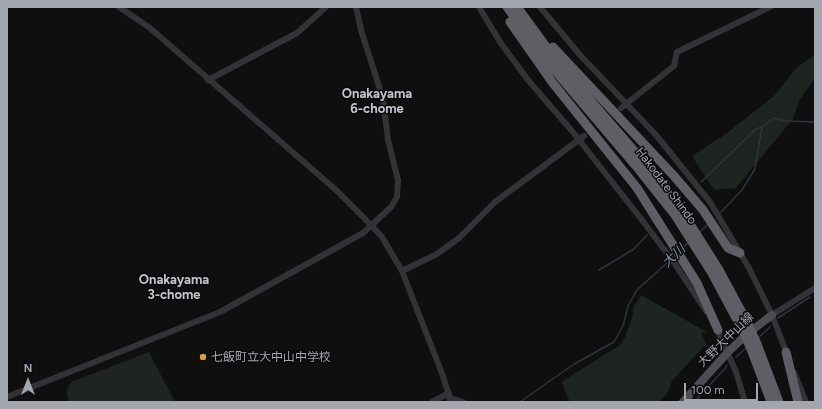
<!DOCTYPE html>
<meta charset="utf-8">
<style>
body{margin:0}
#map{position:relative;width:822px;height:409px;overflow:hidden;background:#0f0f10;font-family:Figtree,sans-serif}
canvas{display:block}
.frame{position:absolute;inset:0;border:8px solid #a2a6af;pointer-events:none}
.north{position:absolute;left:8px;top:361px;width:40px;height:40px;-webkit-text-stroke:3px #0a0a0b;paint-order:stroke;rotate:0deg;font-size:11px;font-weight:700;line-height:16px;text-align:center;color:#a2a6af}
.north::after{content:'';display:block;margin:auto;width:14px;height:18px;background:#a2a6af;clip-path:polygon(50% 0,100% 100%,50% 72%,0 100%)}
.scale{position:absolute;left:684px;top:383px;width:74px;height:18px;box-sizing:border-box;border:2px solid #a2a6af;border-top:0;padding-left:5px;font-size:12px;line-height:14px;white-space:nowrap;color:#a2a6af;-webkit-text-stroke:3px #0a0a0b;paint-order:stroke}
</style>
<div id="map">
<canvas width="822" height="409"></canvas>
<div class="frame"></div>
<div class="north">N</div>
<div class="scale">100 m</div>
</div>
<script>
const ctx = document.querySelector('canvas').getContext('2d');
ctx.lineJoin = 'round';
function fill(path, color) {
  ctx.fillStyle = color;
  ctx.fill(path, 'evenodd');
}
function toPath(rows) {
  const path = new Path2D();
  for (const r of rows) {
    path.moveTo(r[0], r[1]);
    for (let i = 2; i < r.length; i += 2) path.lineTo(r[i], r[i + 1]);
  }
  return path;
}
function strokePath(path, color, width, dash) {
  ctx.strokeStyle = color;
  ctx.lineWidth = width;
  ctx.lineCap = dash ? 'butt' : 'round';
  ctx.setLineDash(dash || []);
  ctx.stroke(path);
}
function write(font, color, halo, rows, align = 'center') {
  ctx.font = font + ' Figtree,"Noto Sans JP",sans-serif';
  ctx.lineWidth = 3;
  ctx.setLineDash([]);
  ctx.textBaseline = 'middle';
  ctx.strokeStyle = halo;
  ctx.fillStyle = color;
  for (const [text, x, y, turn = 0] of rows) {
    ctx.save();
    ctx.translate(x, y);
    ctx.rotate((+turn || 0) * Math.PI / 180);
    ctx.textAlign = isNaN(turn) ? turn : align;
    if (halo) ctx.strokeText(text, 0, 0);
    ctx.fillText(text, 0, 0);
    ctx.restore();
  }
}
fill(toPath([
 [815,55,815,78,800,99,793,119,736,188,714,190,692,156,727,133,774,96,797,67],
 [641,295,707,332,701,333,706,344,672,381,667,394,659,402,570,402,561,382,620,345,625,337,632,318,634,306],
 [149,352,175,402,70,402,66,392,71,382]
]), '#1e241f');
strokePath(toPath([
 [701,182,756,129,762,127],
 [720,213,742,190,755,169,762,127,774,118,787,121,815,122],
 [700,232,708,224],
 [681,250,688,243],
 [599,270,634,249,647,235],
 [778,318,810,297],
 [758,338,770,327],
 [736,357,746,348],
 [697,399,727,366],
 [520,402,574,364,614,342,623,326,628,306,637,290,669,261]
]), '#2e353b', 1.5);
strokePath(toPath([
 [119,7,150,28,336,190,372,226,382,237,402,271,443,376,451,402],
 [479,7,500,42,528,80,572,131,642,220,675,264,706,311],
 [540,7,580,55,656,135,710,202,749,268,772,315,787,354],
 [208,80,297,33,326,7],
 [621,108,674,66,677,52,770,7],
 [402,271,437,254,459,238,495,202,584,136],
 [772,315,815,288],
 [716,327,736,372,745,402],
 [794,372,806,402],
 [7,397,220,312,363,233,391,207,397,197,398,180,388,140,383,99,361,30,356,7],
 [450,398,463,402],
 [432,402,449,393]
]), '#333337', 6);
strokePath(toPath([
 [683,402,728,352,747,334,772,315]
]), '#4d4e53', 8);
strokePath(toPath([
 [507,7,552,67,636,166,675,215,712,273,742,329],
 [517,7,558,63,642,160,681,210,719,270,748,324],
 [510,22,552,82,637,188,697,283,718,330],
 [553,47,674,176,703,210,728,248,740,253],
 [757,344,779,402],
 [751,349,771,402],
 [786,352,798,402]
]), '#5d5f65', 9);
strokePath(toPath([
 [748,324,757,344],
 [742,329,751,349]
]), '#5d5f65', 9);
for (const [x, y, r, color] of [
 [203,357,4,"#d8a13f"]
]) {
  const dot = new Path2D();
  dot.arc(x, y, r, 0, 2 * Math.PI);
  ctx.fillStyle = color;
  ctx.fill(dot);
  strokePath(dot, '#0a0a0b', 1.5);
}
write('12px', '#a2a6af', '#0a0a0b', [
 ["Hakodate Shindo",666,186,53],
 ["大野大中山線",726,340,-44]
]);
write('12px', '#a2a6af', '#0a0a0b', [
 ["七飯町立大中山中学校",211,357]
], 'left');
write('bold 13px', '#c2c5cc', '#0a0a0b', [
 ["Onakayama",377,94],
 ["6-chome",377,109],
 ["Onakayama",174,280],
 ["3-chome",174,295]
]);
write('italic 13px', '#7d94a7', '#0a0a0b', [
 ["大川",674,256,-43]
]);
</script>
